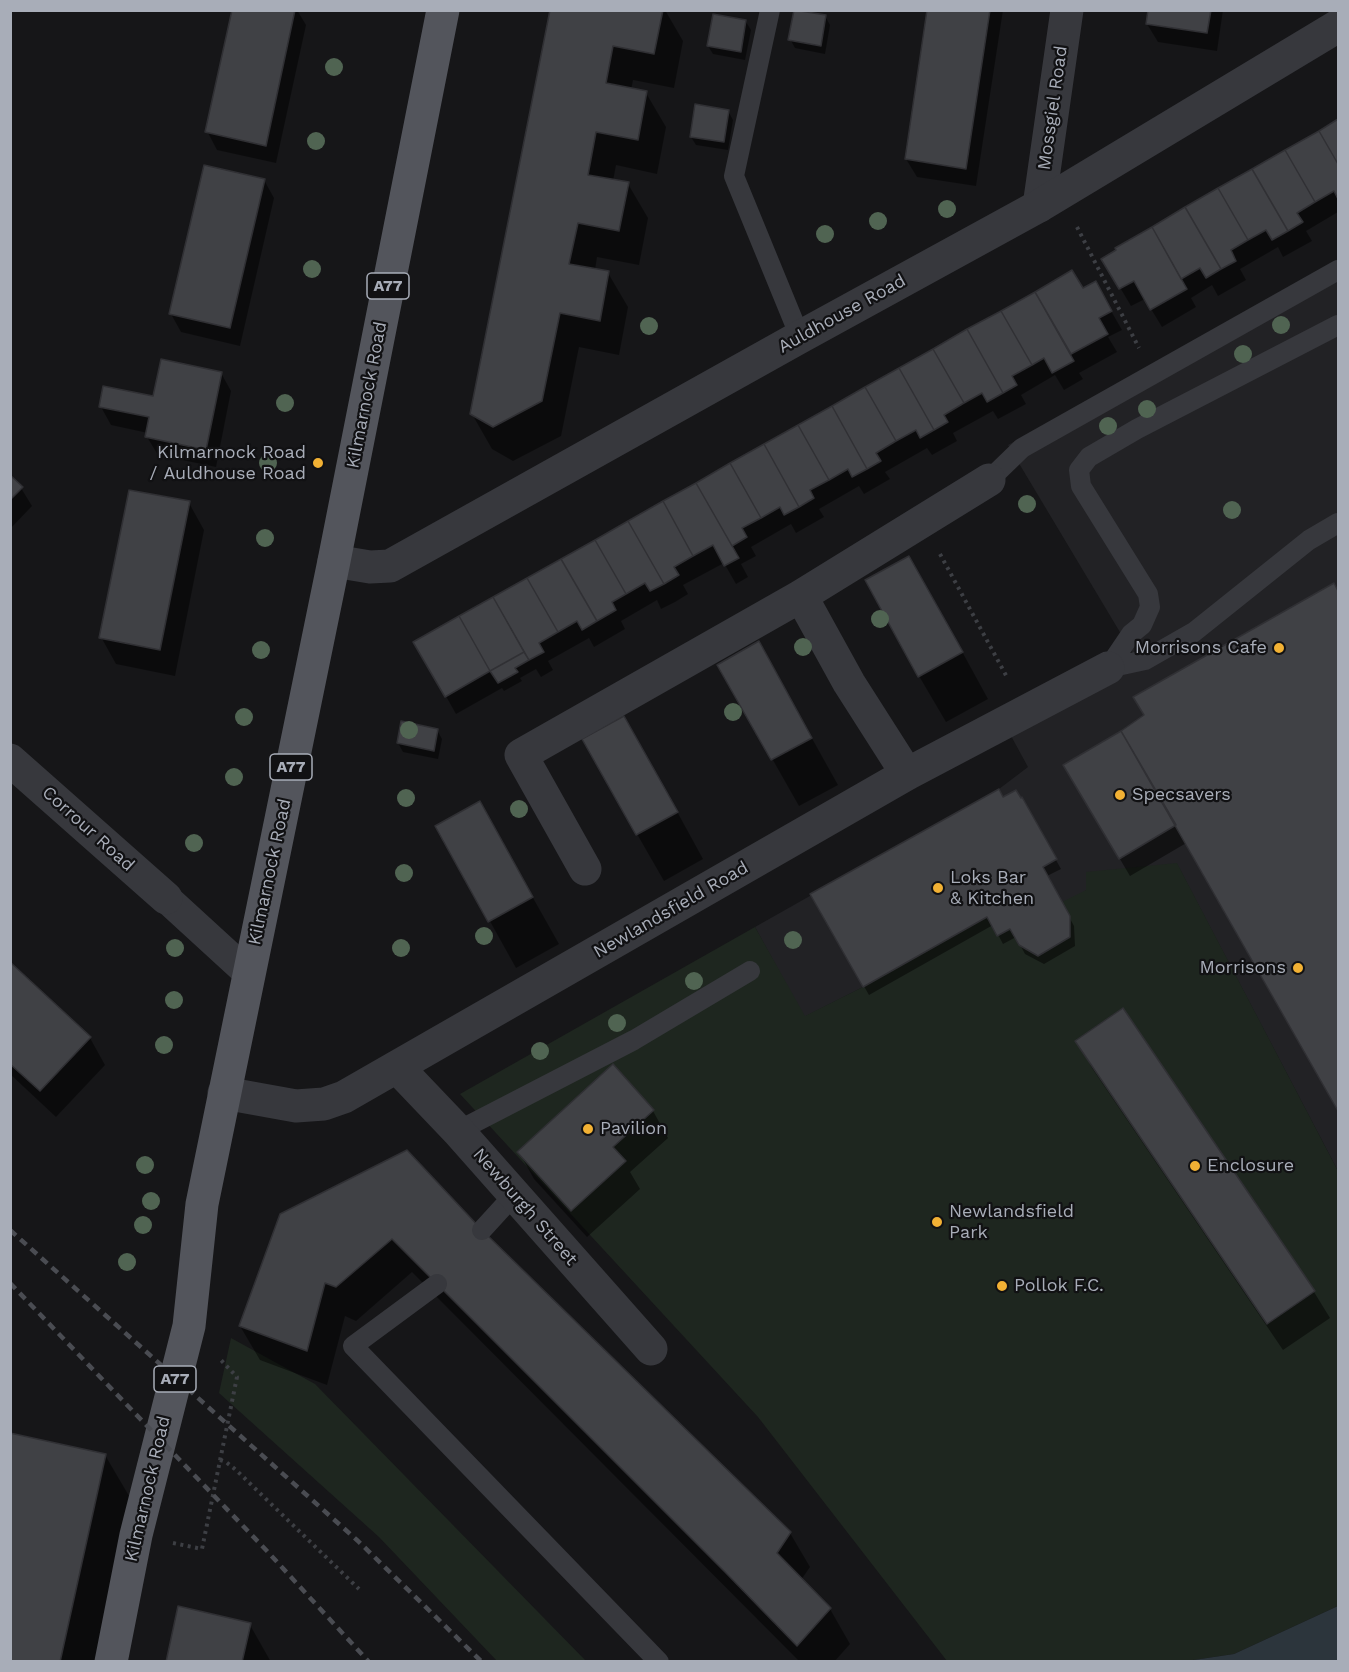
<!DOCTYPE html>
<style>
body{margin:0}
#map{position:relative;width:1349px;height:1672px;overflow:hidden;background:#161618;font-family:"Work Sans",sans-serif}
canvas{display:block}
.frame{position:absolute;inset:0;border:12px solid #a8adb8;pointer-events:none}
</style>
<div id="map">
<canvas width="1349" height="1672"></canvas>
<div class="frame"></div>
</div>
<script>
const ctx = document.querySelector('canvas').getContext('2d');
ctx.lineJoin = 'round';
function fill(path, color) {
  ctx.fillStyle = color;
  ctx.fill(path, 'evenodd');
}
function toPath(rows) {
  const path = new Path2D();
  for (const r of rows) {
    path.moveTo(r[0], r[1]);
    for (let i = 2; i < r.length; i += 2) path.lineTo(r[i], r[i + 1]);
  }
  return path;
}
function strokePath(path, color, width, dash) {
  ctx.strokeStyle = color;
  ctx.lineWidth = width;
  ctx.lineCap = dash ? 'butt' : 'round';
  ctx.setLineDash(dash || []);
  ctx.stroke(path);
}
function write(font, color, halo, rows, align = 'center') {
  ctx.font = font + ' "Work Sans",sans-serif';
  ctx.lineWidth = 4.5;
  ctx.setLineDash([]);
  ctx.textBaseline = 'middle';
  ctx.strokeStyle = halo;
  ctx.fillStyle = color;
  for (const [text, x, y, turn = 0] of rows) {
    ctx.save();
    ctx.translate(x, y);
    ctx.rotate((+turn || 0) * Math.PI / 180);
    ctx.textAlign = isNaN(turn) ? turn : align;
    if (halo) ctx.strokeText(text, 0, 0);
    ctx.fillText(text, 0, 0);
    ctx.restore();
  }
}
fill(toPath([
 [1338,259,1338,1171,1177,864,1086,890,1070,916,1070,937,1038,956,997,936,987,918,863,987,804,1017,755,927,999,789,1028,767,1010,734,1139,664,1008,445]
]), '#222225');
fill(toPath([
 [1177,863,1338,1171,1338,1606,1234,1654,1187,1661,947,1661,758,1417,460,1094,755,927,805,1016,863,987,987,917,997,936,1010,929,1019,945,1038,956,1070,937,1070,916,1062,902,1086,890,1086,872],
 [231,1338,315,1384,586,1661,497,1661,379,1537,219,1393]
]), '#1e261f');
fill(toPath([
 [1338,1606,1338,1661,1187,1661,1234,1654]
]), '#2c353c');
fill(toPath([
 [233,10,297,10,306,25,276,163,217,150,207,131],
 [552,10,665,10,683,41,674,88,633,80,631,90,646,93,666,127,657,174,616,165,613,181,628,184,648,218,639,265,597,257,595,270,608,273,628,307,619,355,579,347,561,436,513,461,492,449,472,414],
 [929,10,1003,10,976,186,917,177,906,159],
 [1149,10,1223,10,1217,51,1158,42,1147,24],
 [825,16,830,25,825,54,795,48,790,39],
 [746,22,751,30,745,60,713,54,708,46],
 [728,111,733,120,728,150,696,145,691,137],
 [1338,121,1338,212,1306,231,1312,241,1283,257,1278,247,1240,269,1246,280,1218,296,1212,285,1191,298,1196,307,1162,327,1145,299,1131,306,1103,259,1118,251,1117,249],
 [264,180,274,198,240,346,181,332,171,314],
 [1072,272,1082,290,1095,283,1122,330,1108,337,1117,352,1079,373,1083,379,1064,390,1055,375,1021,395,1026,404,998,419,993,411,953,433,957,441,932,455,927,448,885,472,890,479,864,494,859,486,819,509,824,517,796,533,791,524,751,547,756,556,741,564,748,577,736,584,724,563,683,585,688,594,675,602,661,609,657,600,621,621,625,629,594,647,589,638,548,661,553,670,541,677,536,669,520,678,522,681,504,691,502,688,456,714,416,643],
 [221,373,231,391,216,467,158,455,147,437,148,433,111,425,101,407,155,398],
 [10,477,21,488,32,506,10,529],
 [189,503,204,530,175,676,116,664,101,637],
 [1334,586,1338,594,1338,1108,1188,842,1130,876,1065,766,1146,716],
 [936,604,988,699,946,722,919,676],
 [719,665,785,690,838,785,799,806],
 [437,730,442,739,438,759,403,752,398,743],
 [651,764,703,859,664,881,637,834],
 [1003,799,1022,799,1061,869,1047,876,1074,926,1075,946,1044,964,1025,954,1016,937,1003,944,993,925,869,995,812,895],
 [437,826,506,850,559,944,516,968],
 [10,964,90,1038,105,1065,56,1117,10,1074],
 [1123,1010,1314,1292,1330,1318,1283,1350,1092,1068,1077,1041],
 [653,1111,668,1138,630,1172,640,1189,587,1237,534,1179,519,1152],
 [281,1215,481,1231,790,1533,810,1567,801,1580,830,1609,850,1644,834,1662,800,1662,412,1272,356,1321,345,1316,327,1385,260,1360,240,1326],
 [105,1455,132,1501,97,1662,10,1662],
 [250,1625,271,1662,168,1662]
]), '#0007');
const building = toPath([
 [232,10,295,10,266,146,205,132,232,10],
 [550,10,663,10,654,54,613,46,606,83,647,91,638,140,596,132,588,175,629,182,619,231,578,223,569,264,609,271,600,321,560,313,542,401,493,427,470,414,550,10],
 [794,10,826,15,821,46,788,40,794,10],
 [927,10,990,10,966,169,905,159,927,10],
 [1148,10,1211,10,1207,33,1146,24,1148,10],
 [713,14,746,20,741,52,707,46,713,14],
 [695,104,729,110,724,142,690,137,695,104],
 [1338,119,1338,164,1319,131,1338,119],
 [1319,131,1338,164,1338,199,1334,191,1315,202,1285,150,1319,131],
 [1285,150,1315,202,1297,213,1303,222,1288,231,1252,169,1285,150],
 [204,165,265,179,230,328,169,314,204,165],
 [1252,169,1288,231,1272,240,1266,230,1248,240,1218,188,1252,169],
 [1218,188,1248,240,1231,250,1236,261,1221,269,1185,207,1218,188],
 [1185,207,1221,269,1206,278,1200,268,1181,279,1152,227,1185,207],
 [1152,227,1187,289,1150,310,1134,281,1119,289,1101,259,1116,250,1115,248,1152,227],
 [1072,270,1083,288,1096,281,1112,311,1099,318,1108,334,1071,354,1035,292,1072,270],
 [1035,292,1074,361,1052,373,1044,358,1032,365,1001,311,1035,292],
 [1001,311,1032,365,1012,376,1017,385,1003,393,967,329,1001,311],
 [967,329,1003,393,987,402,982,393,964,403,933,349,967,329],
 [933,349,964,403,944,415,948,422,934,430,899,368,933,349],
 [161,359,222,372,206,450,145,437,149,417,99,407,103,386,153,396,161,359],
 [899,368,934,430,920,438,916,430,896,441,865,387,899,368],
 [865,387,896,441,876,453,881,461,867,469,832,406,865,387],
 [832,406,867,469,852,477,848,469,829,480,798,425,832,406],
 [798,425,829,480,810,490,814,498,799,507,764,444,798,425],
 [764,444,799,507,784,515,780,507,761,518,730,463,764,444],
 [730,463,761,518,742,528,747,537,732,546,696,483,730,463],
 [10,475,23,487,10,500,10,475],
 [696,483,739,558,724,566,713,545,693,556,663,501,696,483],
 [129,490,190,501,160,650,99,638,129,490],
 [663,501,693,556,674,567,679,575,664,584,628,521,663,501],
 [628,521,664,584,650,591,645,583,626,594,595,540,628,521],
 [595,540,626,594,612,602,616,610,597,621,561,559,595,540],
 [909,556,963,652,918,677,865,580,909,556],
 [561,559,597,621,582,630,577,621,558,632,527,578,561,559],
 [527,578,558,632,539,643,544,652,529,660,493,597,527,578],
 [1334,583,1338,591,1338,1111,1121,731,1144,715,1133,697,1334,583],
 [493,597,524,652,490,671,459,616,493,597],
 [459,616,490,671,445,697,413,642,459,616],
 [759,641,812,738,771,760,717,665,759,641],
 [524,652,529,660,515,668,518,672,498,683,490,671,524,652],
 [624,716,678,812,636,835,582,739,624,716],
 [401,721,438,729,434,751,397,743,401,721],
 [1121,731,1176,825,1119,859,1063,765,1121,731],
 [999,789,1003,797,1016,790,1021,798,1022,797,1057,859,1043,867,1070,916,1070,937,1038,956,1019,945,1010,929,997,936,987,917,863,987,810,894,999,789],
 [480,801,533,897,488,922,435,826,480,801],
 [10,962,91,1037,40,1091,10,1064,10,962],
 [1123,1008,1315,1291,1267,1324,1075,1041,1123,1008],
 [613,1064,654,1110,613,1147,626,1161,571,1211,517,1152,613,1064],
 [407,1150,482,1230,791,1532,777,1553,831,1608,797,1646,725,1572,392,1239,336,1287,325,1283,307,1351,239,1326,280,1214,407,1150],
 [10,1433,106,1454,60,1662,10,1662,10,1433],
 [178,1606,251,1623,242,1662,166,1662,178,1606]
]);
fill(building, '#404145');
strokePath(building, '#303034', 1.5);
strokePath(toPath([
 [1077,227,1139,348],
 [940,554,1008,679],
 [220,1460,226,1462,236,1470,359,1589],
 [173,1543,202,1549,237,1377,220,1359]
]), '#3d3f44', 4, [3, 4.5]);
strokePath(toPath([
 [770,10,734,176,800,337],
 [989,480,1022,448,1338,270],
 [1108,668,1131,634,1142,625,1150,607,1148,594,1081,486,1079,470,1089,457,1137,429,1338,325],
 [1108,668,1145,660,1194,632,1309,540,1338,523],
 [458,1131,634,1040,750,971],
 [482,1230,514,1195],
 [437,1284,353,1346,659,1662]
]), '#37383d', 20);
strokePath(toPath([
 [166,898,249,974]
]), '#37383d', 30);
strokePath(toPath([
 [1039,206,1067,10],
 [801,596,849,683,907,774],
 [10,760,166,898],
 [585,869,521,755,801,596,989,480],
 [397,1067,458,1131,651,1349],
 [224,1093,296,1106,324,1104,344,1097,907,774,1108,668]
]), '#37383d', 33);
strokePath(toPath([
 [334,561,370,567,390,566,800,337,1039,206,1338,26]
]), '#37383d', 33);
strokePath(toPath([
 [111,1662,136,1535,189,1326,202,1204,334,561,443,10]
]), '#53555c', 33);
strokePath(toPath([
 [10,1230,358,1541,482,1662],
 [10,1283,267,1551,369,1662]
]), '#4a4c52', 4.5, [8, 6]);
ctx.fillStyle = '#506452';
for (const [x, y] of [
 [334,67],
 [316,141],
 [947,209],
 [878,221],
 [825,234],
 [312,269],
 [1281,325],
 [649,326],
 [1243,354],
 [285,403],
 [1147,409],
 [1108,426],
 [268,463],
 [1027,504],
 [1232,510],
 [265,538],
 [880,619],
 [803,647],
 [261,650],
 [733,712],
 [244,717],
 [409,730],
 [234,777],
 [406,798],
 [519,809],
 [194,843],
 [404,873],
 [484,936],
 [793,940],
 [175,948],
 [401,948],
 [694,981],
 [174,1000],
 [617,1023],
 [164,1045],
 [540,1051],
 [145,1165],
 [151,1201],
 [143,1225],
 [127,1262]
]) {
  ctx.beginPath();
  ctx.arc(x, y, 9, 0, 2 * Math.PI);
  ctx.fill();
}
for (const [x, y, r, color] of [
 [318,463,6,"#f2b134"],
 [1279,648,6,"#f2b134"],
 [1120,795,6,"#f2b134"],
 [938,888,6,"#f2b134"],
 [1298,968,6,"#f2b134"],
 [588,1129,6,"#f2b134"],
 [1195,1166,6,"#f2b134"],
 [937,1222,6,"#f2b134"],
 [1002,1286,6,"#f2b134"]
]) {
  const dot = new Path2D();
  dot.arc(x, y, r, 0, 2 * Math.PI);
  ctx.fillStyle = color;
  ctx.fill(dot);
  strokePath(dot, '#111113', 2);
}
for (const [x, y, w] of [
 [388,286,42],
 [291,767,42],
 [175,1379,42]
]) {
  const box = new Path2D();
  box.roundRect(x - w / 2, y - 13, w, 26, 4.5);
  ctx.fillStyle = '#111113';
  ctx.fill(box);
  strokePath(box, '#a8adb8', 1.5);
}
write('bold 16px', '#a8adb8', null, [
 ["A77",388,286],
 ["A77",291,767],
 ["A77",175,1379]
]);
write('18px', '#a8adb8', '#111113', [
 ["Mossgiel Road",1053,108,-82],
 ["Auldhouse Road",842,314,-29],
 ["Kilmarnock Road",367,395,-79],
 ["Corrour Road",88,829,42],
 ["Kilmarnock Road",270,872,-78],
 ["Newlandsfield Road",671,910,-30],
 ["Newburgh Street",525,1207,49],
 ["Kilmarnock Road",148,1489,-77]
]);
write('18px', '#a8adb8', '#111113', [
 ["Kilmarnock Road",306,453,"right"],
 ["/ Auldhouse Road",306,474,"right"],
 ["Morrisons Cafe",1267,648,"right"],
 ["Specsavers",1132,795],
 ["Loks Bar",950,878],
 ["& Kitchen",950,899],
 ["Morrisons",1286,968,"right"],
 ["Pavilion",600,1129],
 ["Enclosure",1207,1166],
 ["Newlandsfield",949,1212],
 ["Park",949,1233],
 ["Pollok F.C.",1014,1286]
], 'left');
</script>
